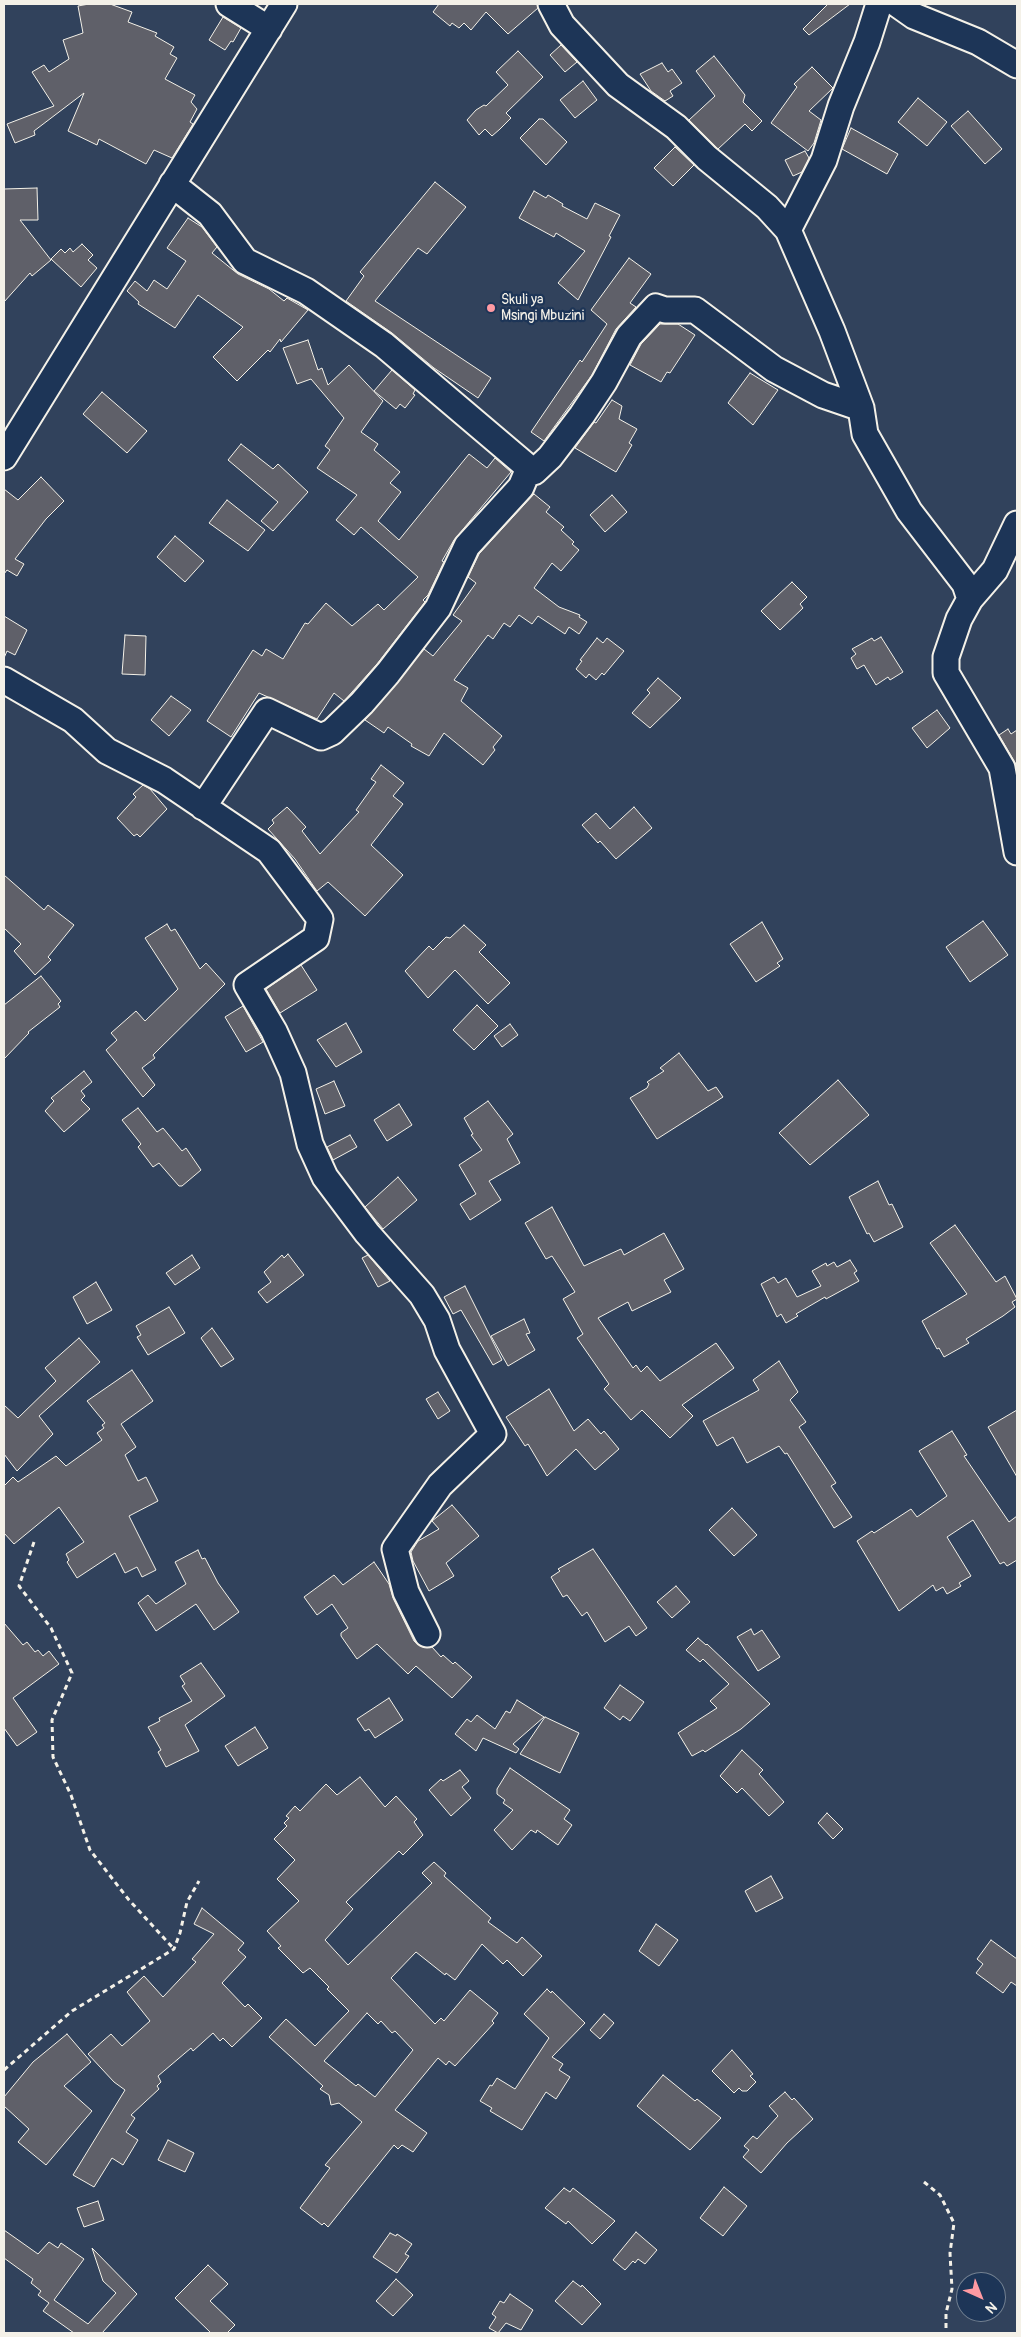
<!DOCTYPE html>
<style>
body{margin:0}
#map{position:relative;width:1021px;height:2337px;overflow:hidden;background:#31425c;font-family:Pangolin,sans-serif}
canvas{display:block}
.frame{position:absolute;inset:0;border:5px solid #f4f1e8;pointer-events:none}
.north{position:absolute;left:956px;top:2272px;width:50px;height:50px;box-sizing:border-box;background:#1d3557;border:1px solid #738091;border-radius:50%;rotate:136deg;font-size:14px;font-weight:700;line-height:20px;text-align:center;color:#f4f1e8}
.north::after{content:'';display:block;margin:auto;width:18px;height:22px;background:#ff9aa2;clip-path:polygon(50% 0,100% 100%,50% 72%,0 100%)}
</style>
<div id="map">
<canvas width="1021" height="2337"></canvas>
<div class="frame"></div>
<div class="north">N</div>
</div>
<script>
const ctx = document.querySelector('canvas').getContext('2d');
ctx.lineJoin = 'round';
function fill(path, color) {
  ctx.fillStyle = color;
  ctx.fill(path, 'evenodd');
}
function toPath(rows) {
  const path = new Path2D();
  for (const r of rows) {
    path.moveTo(r[0], r[1]);
    for (let i = 2; i < r.length; i += 2) path.lineTo(r[i], r[i + 1]);
  }
  return path;
}
function strokePath(path, color, width, dash) {
  ctx.strokeStyle = color;
  ctx.lineWidth = width;
  ctx.lineCap = dash ? 'butt' : 'round';
  ctx.setLineDash(dash || []);
  ctx.stroke(path);
}
function write(font, color, halo, rows, align = 'center') {
  ctx.font = font + ' Pangolin,sans-serif';
  ctx.lineWidth = 4.5;
  ctx.setLineDash([]);
  ctx.textBaseline = 'middle';
  ctx.strokeStyle = halo;
  ctx.fillStyle = color;
  for (const [text, x, y, turn = 0] of rows) {
    ctx.save();
    ctx.translate(x, y);
    ctx.rotate((+turn || 0) * Math.PI / 180);
    ctx.textAlign = isNaN(turn) ? turn : align;
    if (halo) ctx.strokeText(text, 0, 0);
    ctx.fillText(text, 0, 0);
    ctx.restore();
  }
}
const building = toPath([
 [89,4,110,4,132,12,128,22,157,33,155,36,174,47,170,54,177,58,165,79,195,95,191,102,197,109,190,122,193,124,172,158,154,150,146,164,99,139,97,145,68,131,84,93,34,131,35,135,15,143,7,124,54,106,32,72,44,65,49,72,69,59,63,40,83,33,78,6,89,4],
 [439,4,537,4,538,8,508,34,486,12,471,30,464,23,459,28,452,23,450,26,433,12,439,4],
 [828,4,850,4,809,35,803,29,828,4],
 [223,17,241,28,233,42,231,41,225,50,209,40,223,17],
 [561,45,577,62,565,72,550,55,561,45],
 [518,51,543,77,506,113,511,118,500,129,492,136,485,129,479,135,467,120,476,110,484,105,486,106,508,85,496,72,518,51],
 [714,56,745,95,743,102,762,121,752,131,745,124,718,149,689,120,715,96,696,71,714,56],
 [662,63,668,72,672,69,682,83,670,91,673,96,665,101,651,91,640,74,662,63],
 [812,67,833,88,809,111,821,120,814,143,808,151,771,123,797,87,794,84,812,67],
 [583,81,597,100,575,118,560,100,583,81],
 [918,98,947,122,927,146,898,122,918,98],
 [968,111,1002,149,985,164,951,126,968,111],
 [539,119,543,119,567,142,546,165,520,138,539,119],
 [851,128,898,154,887,174,842,149,851,128],
 [675,147,694,165,673,186,654,168,675,147],
 [805,151,809,158,802,172,793,176,785,160,805,151],
 [435,182,466,207,427,254,418,248,375,301,491,378,478,398,434,368,392,333,346,301,364,276,360,272,435,182],
 [37,188,38,220,20,220,51,260,32,276,30,273,4,302,4,189,37,188],
 [534,191,546,198,548,195,563,204,562,206,587,219,595,203,620,215,609,236,611,237,578,300,558,283,585,251,556,233,554,237,519,218,534,191],
 [188,218,202,227,217,247,212,253,238,274,269,289,284,301,287,298,308,310,281,342,280,339,270,352,268,350,237,381,213,357,243,327,198,295,175,328,138,304,139,302,127,291,135,281,147,291,154,280,167,289,186,261,167,248,188,218],
 [82,244,93,255,88,260,97,268,81,287,51,259,61,249,65,253,70,248,73,252,82,244],
 [629,258,651,274,630,303,636,307,616,329,592,375,544,441,531,432,580,360,582,362,607,324,591,310,629,258],
 [660,324,678,324,695,335,670,373,667,372,661,382,630,365,641,344,660,324],
 [308,340,318,370,322,368,328,385,349,365,383,401,361,432,378,444,374,450,400,472,390,483,401,492,378,521,399,540,469,454,487,468,495,458,511,472,454,540,442,561,444,562,428,595,423,600,425,602,377,664,344,701,334,693,317,719,259,693,231,737,207,721,253,650,262,656,266,649,283,659,305,623,308,624,326,603,352,626,378,604,384,610,418,577,361,527,354,535,336,520,357,495,317,468,330,450,325,446,344,418,311,379,297,384,283,348,308,340],
 [392,370,415,390,413,394,415,395,405,408,400,404,396,409,374,391,392,370],
 [750,373,778,390,753,425,728,403,750,373],
 [102,392,147,431,127,453,83,414,102,392],
 [612,400,622,406,619,419,637,429,629,443,632,445,616,472,575,448,594,422,596,423,612,400],
 [241,444,273,469,278,464,308,492,273,531,261,521,278,502,228,460,241,444],
 [41,477,64,501,46,519,15,559,24,564,17,576,7,570,4,574,4,489,18,500,41,477],
 [534,494,550,507,546,512,564,527,561,530,574,542,572,544,579,550,561,571,552,563,534,588,559,607,580,615,579,617,587,622,579,634,569,627,565,634,538,616,532,624,519,615,510,627,504,623,493,639,488,635,454,680,468,688,461,701,502,736,493,747,495,750,483,765,444,733,429,756,411,746,412,744,388,727,384,733,365,720,424,649,433,656,462,621,453,615,476,583,468,577,479,554,534,494],
 [612,495,627,512,605,532,590,515,612,495],
 [227,500,265,530,248,551,209,523,227,500],
 [175,536,204,561,185,582,157,557,175,536],
 [792,582,807,597,800,604,803,608,780,630,761,611,792,582],
 [4,616,27,630,15,655,7,651,4,658,4,616],
 [125,635,146,636,145,675,122,674,125,635],
 [881,637,903,672,890,680,888,677,876,685,864,665,857,669,851,658,856,654,852,649,872,638,874,641,881,637],
 [597,638,603,643,607,638,624,651,604,675,602,673,596,680,589,674,586,678,576,669,582,661,580,660,597,638],
 [658,678,681,698,650,728,632,713,650,693,647,690,658,678],
 [171,696,191,710,169,736,151,720,171,696],
 [937,710,950,728,927,748,912,728,937,710],
 [1008,729,1011,734,1017,730,1017,766,999,735,1008,729],
 [381,765,404,783,393,796,403,804,371,845,403,875,365,916,328,882,317,891,295,859,268,829,274,823,272,820,287,807,306,827,302,831,320,854,359,812,356,810,376,782,371,779,381,765],
 [143,785,150,789,167,809,140,837,137,834,134,836,117,818,136,797,133,794,143,785],
 [634,807,652,828,616,859,600,841,598,843,582,825,596,813,610,829,634,807],
 [4,875,44,910,48,905,74,925,48,957,51,960,35,975,14,951,21,944,4,928,4,875],
 [983,921,1008,955,970,982,946,947,983,921],
 [762,922,783,959,777,963,780,966,756,982,730,944,762,922],
 [167,924,171,931,175,929,200,969,206,963,225,984,153,1055,155,1058,142,1068,155,1085,143,1097,106,1050,117,1040,111,1033,136,1011,145,1021,178,989,145,938,167,924],
 [464,925,486,945,479,952,510,983,488,1004,455,970,428,998,405,971,429,946,433,950,446,937,450,938,464,925],
 [301,965,317,990,280,1013,266,989,301,965],
 [41,976,61,1001,58,1004,60,1007,28,1032,29,1033,4,1059,4,1005,41,976],
 [477,1005,498,1026,474,1050,453,1030,477,1005],
 [243,1006,263,1042,246,1052,225,1017,243,1006],
 [346,1023,362,1052,336,1067,317,1040,346,1023],
 [510,1024,518,1035,502,1047,494,1036,510,1024],
 [679,1053,708,1091,716,1087,723,1097,657,1139,630,1098,647,1088,649,1084,647,1082,664,1071,660,1068,679,1053],
 [84,1071,92,1082,81,1091,85,1096,81,1100,90,1109,64,1132,45,1111,54,1101,51,1098,84,1071],
 [838,1080,869,1115,810,1165,779,1133,838,1080],
 [334,1081,345,1106,325,1114,316,1089,334,1081],
 [488,1101,513,1134,507,1139,520,1163,489,1181,501,1200,470,1220,460,1204,476,1194,459,1165,482,1150,471,1135,473,1134,464,1118,488,1101],
 [399,1104,412,1125,387,1141,374,1120,399,1104],
 [138,1108,157,1132,163,1128,182,1151,186,1148,201,1170,182,1186,179,1186,159,1163,153,1167,138,1147,141,1144,122,1120,138,1108],
 [350,1135,357,1147,333,1160,327,1147,350,1135],
 [398,1177,417,1200,383,1229,365,1207,398,1177],
 [878,1181,889,1205,892,1204,903,1227,874,1242,869,1233,867,1234,849,1197,878,1181],
 [552,1207,584,1266,621,1249,624,1255,664,1233,684,1269,664,1280,671,1292,632,1311,628,1302,598,1318,633,1368,636,1365,641,1372,647,1366,660,1381,716,1343,734,1368,682,1405,693,1416,670,1438,642,1410,631,1420,604,1389,609,1384,577,1338,583,1334,563,1299,575,1292,552,1256,546,1259,525,1223,552,1207],
 [955,1225,996,1282,1005,1276,1017,1299,1012,1302,1015,1307,1003,1316,966,1339,969,1343,944,1357,939,1348,937,1349,922,1321,967,1294,930,1243,955,1225],
 [288,1254,304,1275,267,1303,258,1292,271,1282,264,1272,282,1255,284,1258,288,1254],
 [192,1255,200,1268,175,1285,166,1273,192,1255],
 [368,1255,390,1281,378,1287,362,1258,368,1255],
 [850,1260,857,1271,854,1273,859,1281,826,1299,825,1297,796,1314,798,1316,786,1323,781,1314,777,1317,761,1284,774,1277,778,1283,786,1278,797,1297,821,1286,812,1271,826,1263,827,1266,834,1262,837,1267,850,1260],
 [96,1282,112,1310,87,1324,73,1297,96,1282],
 [465,1286,502,1360,493,1365,461,1310,453,1314,444,1297,465,1286],
 [169,1307,185,1333,148,1355,137,1337,141,1335,136,1326,169,1307],
 [524,1319,530,1333,526,1334,535,1350,508,1366,491,1336,524,1319],
 [212,1328,234,1359,221,1367,201,1338,212,1328],
 [79,1338,100,1362,39,1416,53,1434,17,1471,4,1454,4,1405,18,1418,56,1381,45,1368,79,1338],
 [779,1361,798,1392,790,1400,806,1422,799,1427,836,1483,831,1486,852,1517,834,1528,787,1453,785,1454,779,1446,747,1463,733,1437,717,1446,703,1421,759,1390,753,1380,779,1361],
 [132,1370,153,1401,121,1424,136,1447,125,1455,138,1481,146,1477,158,1501,129,1516,156,1570,142,1577,137,1567,125,1573,115,1553,77,1578,67,1562,69,1560,66,1554,84,1542,59,1507,14,1544,4,1533,4,1486,13,1477,18,1482,56,1456,66,1466,102,1440,97,1433,104,1428,102,1425,105,1423,87,1401,132,1370],
 [549,1389,574,1431,588,1419,601,1434,604,1431,619,1449,595,1470,576,1449,547,1476,528,1444,525,1446,506,1417,549,1389],
 [438,1392,450,1411,438,1419,426,1399,438,1392],
 [1017,1410,1017,1477,988,1427,1017,1410],
 [952,1431,967,1455,964,1456,1009,1522,1017,1516,1017,1560,1007,1566,1004,1562,1000,1564,973,1520,947,1537,971,1576,959,1583,961,1586,947,1594,943,1587,936,1591,933,1585,899,1611,857,1541,872,1531,874,1533,911,1509,917,1517,947,1496,919,1451,952,1431],
 [452,1505,479,1536,446,1563,454,1576,429,1591,413,1561,411,1552,418,1541,439,1529,432,1521,452,1505],
 [732,1508,757,1535,734,1556,709,1530,732,1508],
 [593,1549,647,1628,636,1636,629,1626,605,1642,587,1612,582,1616,567,1595,563,1597,551,1577,560,1571,558,1569,593,1549],
 [198,1550,202,1559,205,1558,218,1583,239,1612,214,1630,196,1604,156,1631,138,1603,148,1595,156,1604,186,1584,175,1562,198,1550],
 [374,1562,389,1584,393,1598,414,1641,420,1646,432,1647,441,1657,443,1655,453,1664,455,1662,472,1677,452,1698,416,1666,408,1674,377,1644,357,1659,341,1636,341,1633,348,1628,332,1604,317,1615,304,1597,334,1575,343,1585,374,1562],
 [676,1586,690,1602,672,1618,657,1602,676,1586],
 [4,1623,23,1645,27,1642,35,1652,38,1650,43,1656,49,1651,59,1664,13,1698,37,1732,17,1746,4,1728,4,1623],
 [751,1629,754,1635,762,1630,780,1657,758,1671,737,1637,751,1629],
 [698,1638,706,1645,707,1644,770,1704,741,1729,705,1752,703,1750,692,1756,678,1733,717,1708,710,1701,729,1684,703,1659,700,1662,686,1650,698,1638],
 [201,1663,225,1696,185,1725,199,1751,166,1767,158,1752,161,1750,148,1727,160,1721,159,1718,192,1701,182,1686,185,1684,180,1676,201,1663],
 [620,1685,644,1702,630,1721,623,1716,620,1720,604,1708,620,1685],
 [389,1698,403,1720,375,1738,369,1729,365,1731,357,1719,389,1698],
 [517,1700,544,1717,513,1744,519,1749,516,1753,483,1738,476,1751,455,1734,467,1719,471,1722,477,1715,495,1729,506,1711,510,1713,517,1700],
 [545,1717,579,1733,560,1773,520,1754,545,1717],
 [255,1727,268,1748,238,1766,225,1746,255,1727],
 [742,1750,763,1770,759,1774,784,1802,769,1816,742,1788,737,1793,720,1776,742,1750],
 [510,1768,570,1810,564,1819,572,1825,558,1845,537,1830,536,1833,531,1830,512,1850,494,1830,513,1810,503,1803,505,1800,497,1794,497,1789,510,1768],
 [460,1770,469,1781,462,1787,471,1798,451,1816,429,1790,441,1779,443,1781,460,1770],
 [360,1777,385,1807,396,1796,417,1819,414,1822,423,1835,403,1855,399,1851,346,1902,353,1909,325,1940,348,1965,432,1883,422,1873,434,1862,446,1873,444,1876,491,1918,488,1922,517,1943,522,1937,542,1956,523,1976,507,1960,503,1964,482,1944,455,1980,446,1973,445,1975,416,1952,391,1978,435,2024,441,2018,444,2021,470,1990,498,2013,492,2021,494,2023,455,2066,449,2061,446,2065,438,2058,395,2110,427,2133,413,2152,402,2145,398,2149,394,2145,328,2227,324,2223,322,2225,300,2208,330,2168,325,2165,362,2122,339,2103,331,2105,329,2095,320,2089,323,2086,269,2037,286,2019,315,2046,349,2011,327,1989,329,1987,310,1968,303,1973,278,1948,281,1946,267,1931,299,1901,277,1879,295,1860,274,1839,287,1826,284,1823,289,1818,286,1816,295,1806,300,1811,326,1784,337,1795,360,1777],
 [367,2013,378,2024,381,2021,392,2033,395,2031,413,2050,375,2097,358,2084,356,2086,324,2061,367,2013],
 [827,1813,843,1829,833,1839,818,1823,827,1813],
 [771,1876,783,1898,756,1912,745,1891,771,1876],
 [202,1908,244,1943,238,1950,246,1957,222,1983,245,2007,248,2004,262,2018,232,2047,223,2038,220,2041,213,2033,193,2051,191,2048,158,2076,161,2082,157,2086,159,2089,131,2115,135,2118,126,2132,138,2140,123,2165,112,2158,94,2187,73,2175,125,2090,114,2082,88,2054,111,2034,122,2046,150,2021,127,1992,144,1976,163,1997,196,1962,192,1959,214,1934,194,1924,202,1908],
 [656,1924,678,1940,659,1966,639,1951,656,1924],
 [991,1940,1017,1959,1017,1986,1011,1982,1003,1993,976,1973,983,1964,977,1959,991,1940],
 [547,1989,551,1993,552,1991,585,2023,552,2057,563,2064,559,2070,570,2077,556,2099,546,2092,522,2130,490,2111,492,2108,480,2101,490,2085,492,2086,497,2078,515,2089,549,2038,524,2014,547,1989],
 [604,2014,614,2023,600,2039,590,2030,604,2014],
 [67,2034,91,2062,64,2086,92,2111,46,2165,18,2142,29,2129,4,2106,4,2097,33,2062,67,2034],
 [732,2050,753,2074,750,2076,756,2082,747,2091,742,2091,739,2088,734,2093,712,2071,732,2050],
 [663,2075,695,2101,697,2099,721,2118,690,2150,637,2106,663,2075],
 [785,2092,792,2100,794,2098,813,2119,787,2143,761,2173,743,2157,749,2150,744,2146,753,2136,757,2139,778,2116,769,2106,785,2092],
 [168,2140,194,2153,185,2172,158,2160,168,2140],
 [724,2187,747,2206,723,2236,700,2218,724,2187],
 [564,2188,570,2192,573,2188,615,2221,592,2244,568,2221,566,2224,545,2208,564,2188],
 [98,2201,104,2220,84,2227,77,2208,98,2201],
 [4,2230,38,2254,49,2242,58,2248,61,2243,84,2259,54,2300,88,2324,116,2293,103,2281,92,2248,137,2294,102,2333,74,2333,43,2311,49,2303,38,2295,41,2291,31,2283,33,2279,4,2258,4,2230],
 [636,2232,657,2250,645,2264,638,2259,635,2263,633,2261,625,2270,613,2260,636,2232],
 [390,2233,396,2236,397,2234,412,2244,405,2254,409,2256,397,2273,373,2257,390,2233],
 [208,2265,228,2284,210,2301,235,2325,227,2333,211,2333,175,2298,208,2265],
 [396,2279,413,2295,393,2316,376,2301,396,2279],
 [573,2281,581,2287,582,2285,601,2304,582,2325,555,2301,573,2281],
 [510,2294,533,2310,521,2330,506,2323,498,2333,489,2328,496,2317,492,2314,500,2301,504,2303,510,2294]
]);
fill(building, '#5f6069');
strokePath(building, '#f4f1e8', 1);
const minor = toPath([
 [229,4,269,29],
 [551,4,562,25,618,85,676,127,707,158,767,207,788,230],
 [879,4,867,42,841,106,824,160,788,230,832,331,861,408,865,434,909,511,965,584,970,599],
 [897,4,914,16,978,42,1017,65],
 [172,184,210,214,245,261,306,291,384,345,529,468,521,487,467,546,438,608,388,673,362,703,332,732,321,737,267,711,203,807],
 [4,457,284,4],
 [527,473,534,472,550,457,582,415,604,382,629,336,656,307,665,310,695,310,774,369,823,395,861,408],
 [1017,524,995,570,970,599,959,619,946,657,946,673,1002,768,1017,852],
 [4,680,73,720,107,751,164,780,269,851,320,919,316,938,247,985,274,1031,293,1073,310,1144,325,1177,367,1233,422,1295,437,1320,447,1350,493,1434,440,1485,395,1549,406,1592,427,1634]
]);
strokePath(minor, '#f4f1e8', 29);
strokePath(toPath([
 [34,1542,19,1586,51,1628,72,1673,52,1720,53,1757,71,1795,90,1850,129,1900,174,1949],
 [4,2070,72,2011,174,1949,180,1933,187,1902,199,1881],
 [924,2182,940,2195,954,2223,950,2253,952,2289,946,2313,946,2333]
]), '#f4f1e8', 3, [5, 4]);
strokePath(minor, '#1d3557', 25);
for (const [x, y, r, color] of [
 [491,308,5,"#ff9aa2"]
]) {
  const dot = new Path2D();
  dot.arc(x, y, r, 0, 2 * Math.PI);
  ctx.fillStyle = color;
  ctx.fill(dot);
  strokePath(dot, '#1d3557', 2);
}
write('14px', '#f4f1e8', '#1d3557', [
 ["Skuli ya",501,300],
 ["Msingi Mbuzini",501,316]
], 'left');
</script>
